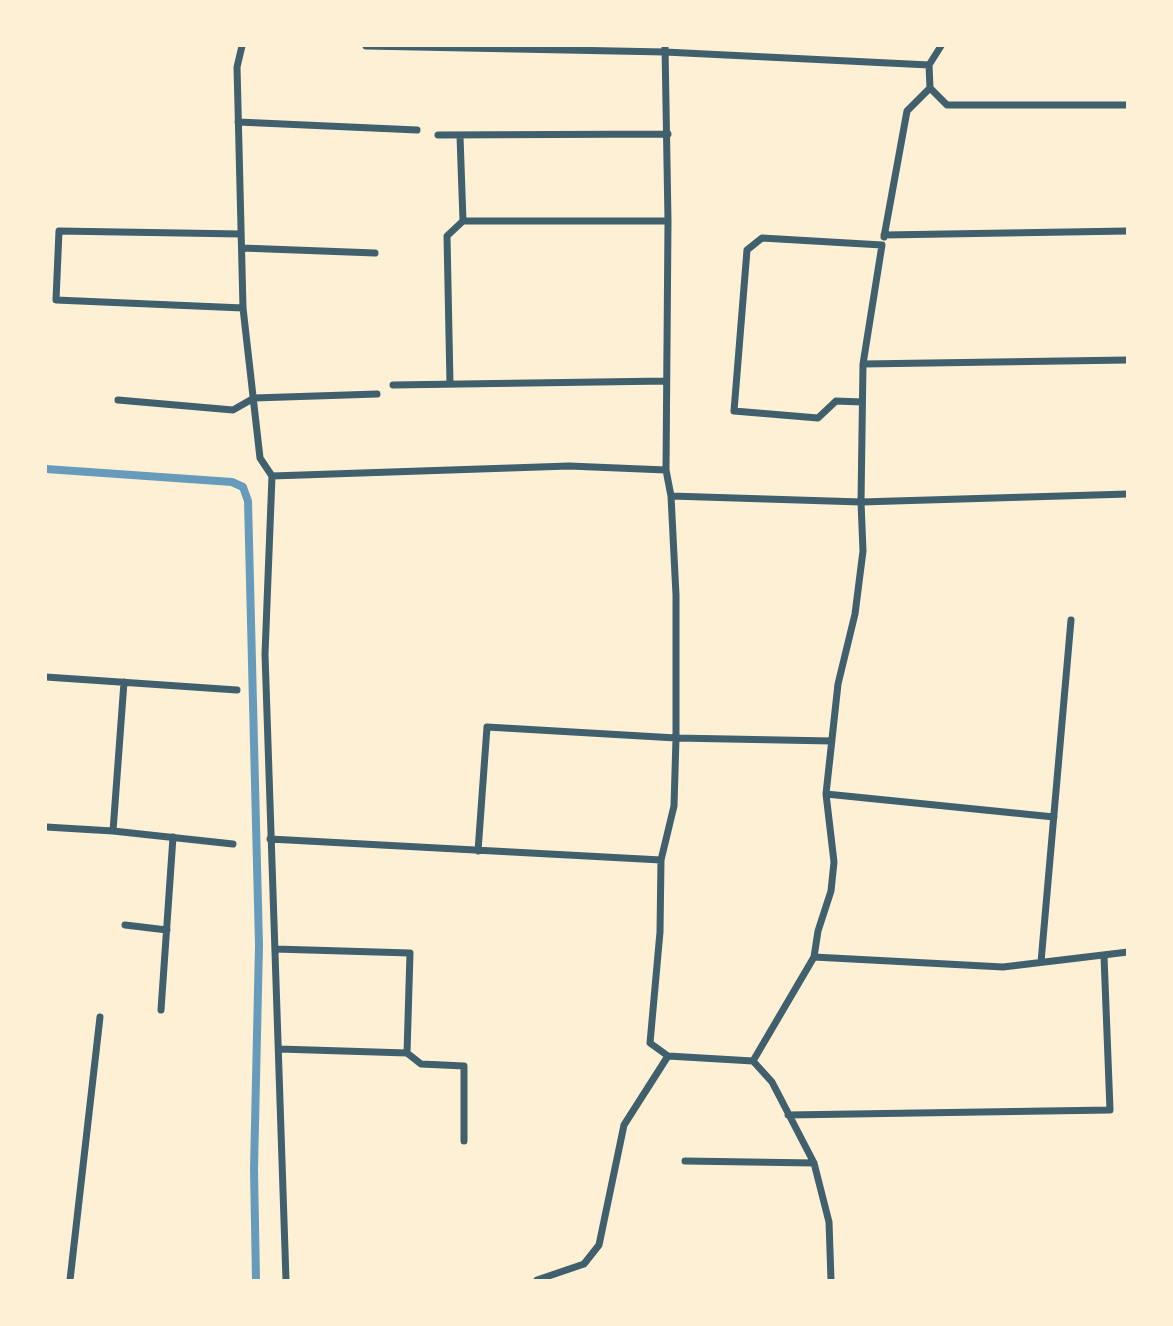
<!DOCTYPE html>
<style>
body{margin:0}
#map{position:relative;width:1173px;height:1326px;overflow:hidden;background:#fdf0d5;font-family:Mulish,sans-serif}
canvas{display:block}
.frame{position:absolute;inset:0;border:47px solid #fdf0d5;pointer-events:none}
</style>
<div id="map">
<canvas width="1173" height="1326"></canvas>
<div class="frame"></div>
</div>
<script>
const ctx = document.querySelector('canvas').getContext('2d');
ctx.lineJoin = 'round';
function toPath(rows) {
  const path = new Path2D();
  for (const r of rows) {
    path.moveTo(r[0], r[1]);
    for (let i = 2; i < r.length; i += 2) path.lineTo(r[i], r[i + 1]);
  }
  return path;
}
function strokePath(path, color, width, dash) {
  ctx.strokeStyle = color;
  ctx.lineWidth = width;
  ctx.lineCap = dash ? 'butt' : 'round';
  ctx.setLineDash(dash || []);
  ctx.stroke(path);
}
strokePath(toPath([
 [46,469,232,482,243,487,248,501,259,945,254,1169,256,1280]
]), '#669bbc', 8);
strokePath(toPath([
 [242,46,237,67,243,308,260,458,272,476,265,654,286,1280],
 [366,46,665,52,929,65,941,46],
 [665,46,668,221,666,470,671,496,676,595,676,738,674,806,661,860,660,932,650,1043,668,1056,753,1061,772,1082,814,1163,829,1222,831,1280],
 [930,88,947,105,1128,105],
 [238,122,417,130],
 [438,135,668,134],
 [463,221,668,221],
 [241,234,59,231,56,300,243,308],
 [884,235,1128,231],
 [884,237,907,111,930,88,929,65],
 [242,248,375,253],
 [450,384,447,236,463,221,460,136],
 [393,385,666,381],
 [118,400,233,410,254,398,377,394],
 [862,402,836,401,818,418,734,411,747,250,762,238,882,245,863,364],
 [272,476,569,466,666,470],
 [671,496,861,502,1128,494],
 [46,677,237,690],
 [826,794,1054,817],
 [46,827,113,831,233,844],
 [113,831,124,682],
 [270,839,661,860],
 [478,851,487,727,676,738,832,741],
 [125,925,167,930],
 [275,949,410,953,407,1053,279,1049],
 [814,957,818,931,831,891,834,862,826,794,838,684,855,614,863,551,861,502,863,364,1128,360],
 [1041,962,1071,620],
 [161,1010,173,837],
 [407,1053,421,1064,464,1066,464,1141],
 [753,1061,814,957,1003,967,1128,952],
 [788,1115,1110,1110,1104,956],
 [685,1161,814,1163],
 [70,1280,100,1017],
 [537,1280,584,1264,599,1245,624,1125,668,1056]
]), '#3f606c', 7);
</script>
